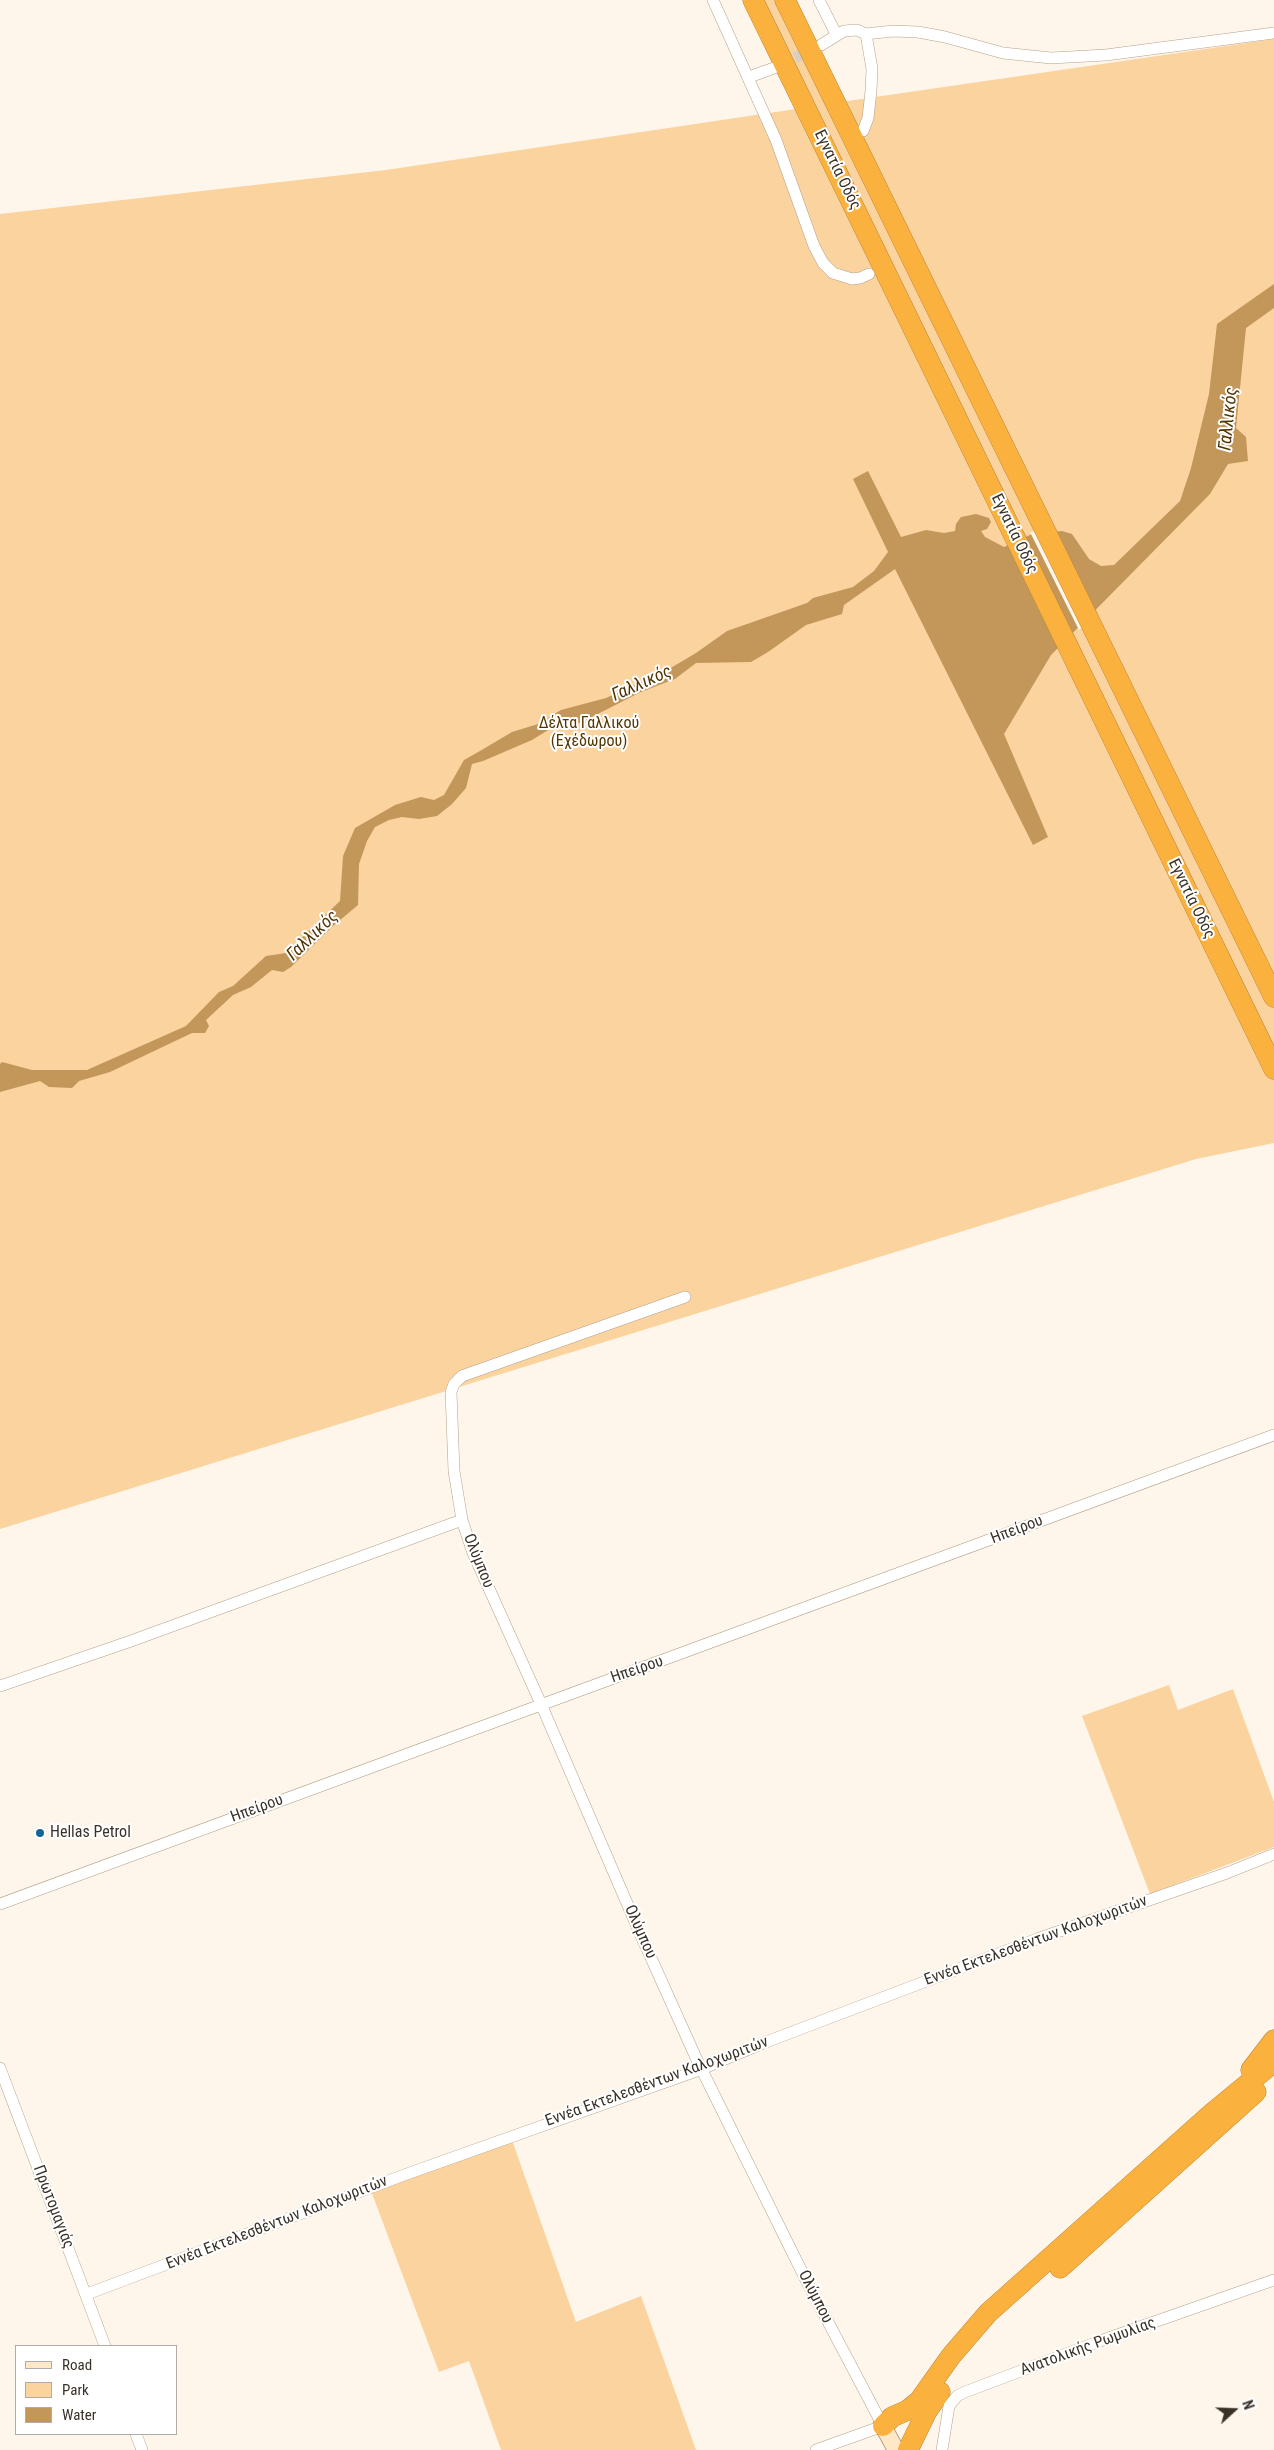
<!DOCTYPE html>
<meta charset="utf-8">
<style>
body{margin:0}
#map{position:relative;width:1274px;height:2450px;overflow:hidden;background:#fff6eb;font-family:"Roboto Condensed",sans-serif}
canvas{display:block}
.legend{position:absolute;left:15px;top:2345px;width:162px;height:90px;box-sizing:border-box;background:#fff;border:1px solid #b0ada9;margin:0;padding:6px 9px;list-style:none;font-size:15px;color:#3a3228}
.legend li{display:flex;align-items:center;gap:10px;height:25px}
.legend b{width:25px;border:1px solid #b0ada9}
.north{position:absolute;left:1209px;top:2385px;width:50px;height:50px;-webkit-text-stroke:4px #fff;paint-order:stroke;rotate:70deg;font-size:14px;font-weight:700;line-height:20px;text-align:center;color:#3a3228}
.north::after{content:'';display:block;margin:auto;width:18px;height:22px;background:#3a3228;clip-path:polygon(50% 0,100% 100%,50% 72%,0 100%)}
</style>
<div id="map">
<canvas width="1274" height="2450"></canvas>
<ul class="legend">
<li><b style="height:6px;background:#fee8c5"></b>Road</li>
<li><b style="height:14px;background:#fbd39f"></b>Park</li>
<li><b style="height:14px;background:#c3975a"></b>Water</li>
</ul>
<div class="north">N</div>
</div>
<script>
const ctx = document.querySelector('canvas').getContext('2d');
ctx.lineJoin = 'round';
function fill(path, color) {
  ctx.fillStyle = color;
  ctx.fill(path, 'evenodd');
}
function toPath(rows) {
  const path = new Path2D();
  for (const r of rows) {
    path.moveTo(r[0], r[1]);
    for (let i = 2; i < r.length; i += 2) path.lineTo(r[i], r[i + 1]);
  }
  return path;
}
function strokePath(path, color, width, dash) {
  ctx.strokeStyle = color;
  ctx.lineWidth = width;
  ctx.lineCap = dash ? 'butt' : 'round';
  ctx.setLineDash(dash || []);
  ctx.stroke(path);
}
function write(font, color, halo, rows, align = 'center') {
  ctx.font = font + ' "Roboto Condensed",sans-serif';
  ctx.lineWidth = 4;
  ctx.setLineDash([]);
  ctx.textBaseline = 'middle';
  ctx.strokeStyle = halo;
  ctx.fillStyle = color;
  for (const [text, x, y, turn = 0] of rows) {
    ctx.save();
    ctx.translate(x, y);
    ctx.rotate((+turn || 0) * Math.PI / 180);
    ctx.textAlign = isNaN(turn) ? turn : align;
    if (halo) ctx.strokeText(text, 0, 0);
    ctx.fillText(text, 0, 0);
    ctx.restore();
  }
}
fill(toPath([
 [763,0,776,0,827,104,1274,39,1274,1143,1196,1159,0,1529,0,214,386,170,816,106],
 [1169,1685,1178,1710,1233,1689,1274,1802,1274,1847,1150,1894,1082,1716],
 [512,2140,576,2322,641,2296,696,2450,501,2450,469,2361,439,2372,371,2191]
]), '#fbd39f');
fill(toPath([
 [1274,284,1274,308,1246,328,1236,428,1246,437,1248,461,1228,464,1210,494,1051,655,1004,734,1048,837,1033,845,895,569,844,605,842,614,806,625,768,652,751,662,696,663,675,679,641,692,580,723,558,724,532,740,483,761,472,764,466,788,452,804,437,816,419,819,402,817,389,820,375,827,367,841,359,864,358,905,333,926,291,967,283,972,272,970,251,987,233,995,206,1020,209,1026,205,1033,192,1033,110,1072,79,1081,72,1088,49,1087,40,1081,0,1092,0,1064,2,1062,32,1070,87,1070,186,1026,219,992,233,986,266,956,286,953,340,901,343,856,355,828,395,805,421,797,434,800,444,795,464,760,480,751,512,732,538,724,561,710,606,698,669,669,696,653,727,631,807,603,813,598,853,587,874,571,888,552,853,479,868,471,901,537,926,530,944,533,955,531,956,524,961,517,976,514,989,518,991,522,987,529,981,531,985,537,1004,547,1032,534,1062,531,1072,534,1089,559,1101,566,1114,565,1180,501,1191,468,1209,394,1217,324]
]), '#c3975a');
fill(toPath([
 [1055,529,1096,613,1079,630,1030,532]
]), '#fff6eb');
strokePath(toPath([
 [780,65,813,49]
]), '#d8cfc4', 11, [11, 5.5]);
const street = toPath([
 [713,0,776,140,814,246,823,263,833,273,852,279,860,278,869,274],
 [819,0,836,34],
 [866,34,893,31,918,32,945,37,1003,53,1051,58,1106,55,1274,33],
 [821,45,844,31,857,30,866,34,872,69,871,91,868,118,863,131],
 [749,77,774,68],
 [685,1297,462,1376,454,1384,451,1392,454,1471,462,1520,473,1553,541,1704,639,1931,697,2060,807,2282,883,2426,816,2450],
 [0,1686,131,1641,462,1520],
 [0,1904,1274,1435],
 [0,2068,105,2346],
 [87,2294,404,2175,702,2069,766,2042,1037,1939,1227,1873,1274,1854],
 [136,2434,142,2450],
 [942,2450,949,2406,957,2396,965,2392,1100,2341,1274,2280]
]);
const secondary = toPath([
 [883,2426,896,2450]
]);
const highway = toPath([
 [753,0,1274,1069],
 [785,0,1274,997],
 [1251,2070,1274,2040],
 [1060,2268,1256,2092],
 [883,2426,892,2417,908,2410,919,2401,951,2356,988,2313,1211,2114,1274,2062],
 [908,2450,927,2411,940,2392]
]);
strokePath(street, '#b4a187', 12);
strokePath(secondary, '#b4a187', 18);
strokePath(highway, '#b78536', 21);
strokePath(street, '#fff', 11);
strokePath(secondary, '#fee8c5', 16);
strokePath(highway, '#fbb13e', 20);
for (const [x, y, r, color] of [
 [40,1833,5,"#106798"]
]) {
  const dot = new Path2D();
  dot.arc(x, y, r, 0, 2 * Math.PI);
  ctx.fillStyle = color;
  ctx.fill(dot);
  strokePath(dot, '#fff', 2);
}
write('16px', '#3a3228', '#fff', [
 ["Εγνατία Οδός",837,170,64],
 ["Εγνατία Οδός",1014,534,64],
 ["Εγνατία Οδός",1191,899,64],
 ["Ηπείρου",1017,1530,-21],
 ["Ολύμπου",478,1561,68],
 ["Ηπείρου",637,1670,-19],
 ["Ηπείρου",257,1809,-20],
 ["Ολύμπου",640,1932,66],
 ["Εννέα Εκτελεσθέντων Καλοχωριτών",1036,1941,-20],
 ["Εννέα Εκτελεσθέντων Καλοχωριτών",657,2082,-20],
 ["Πρωτομαγιάς",53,2207,69],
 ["Εννέα Εκτελεσθέντων Καλοχωριτών",277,2223,-21],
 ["Ολύμπου",815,2297,63],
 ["Ανατολικής Ρωμυλίας",1088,2347,-20]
]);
write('16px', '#543601', '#fff', [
 ["Δέλτα Γαλλικού",589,724],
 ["(Εχέδωρου)",589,742]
]);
write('16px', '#3a3228', '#fff', [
 ["Hellas Petrol",50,1833]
], 'left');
write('italic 18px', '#513300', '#fff', [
 ["Γαλλικός",1229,419,-84],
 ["Γαλλικός",642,684,-24],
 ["Γαλλικός",313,936,-44]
]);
</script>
